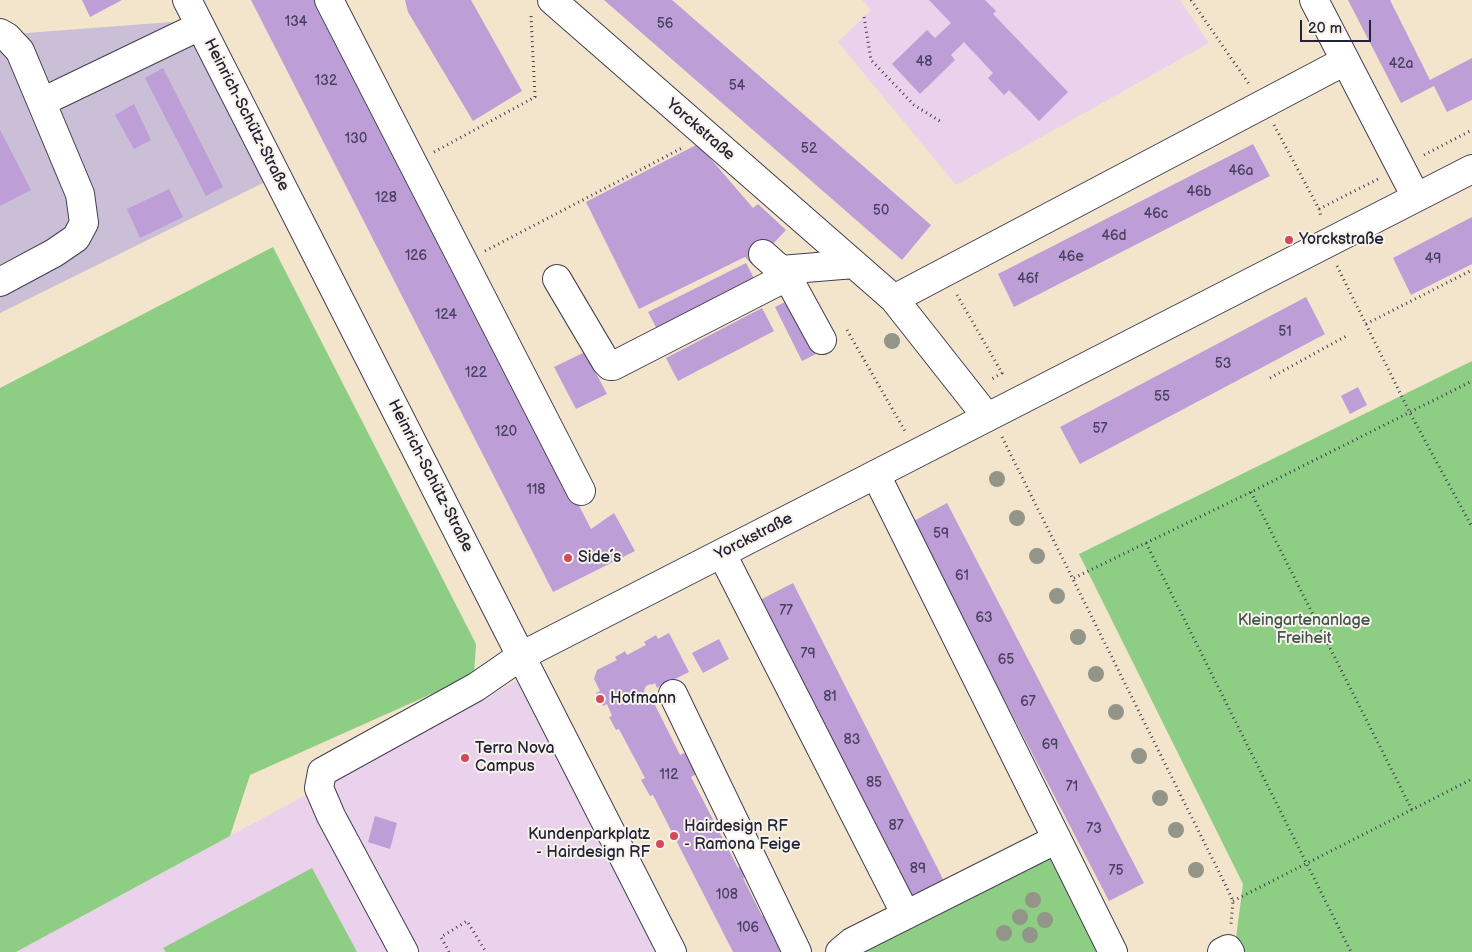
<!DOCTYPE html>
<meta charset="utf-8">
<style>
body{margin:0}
#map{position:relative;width:1472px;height:952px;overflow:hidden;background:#f3e4cc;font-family:"Balsamiq Sans",sans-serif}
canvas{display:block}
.scale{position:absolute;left:1300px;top:20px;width:71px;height:22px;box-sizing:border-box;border:2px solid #22223b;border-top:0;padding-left:6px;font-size:15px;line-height:18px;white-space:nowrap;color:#22223b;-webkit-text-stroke:4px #f7f3e8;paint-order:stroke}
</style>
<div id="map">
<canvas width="1472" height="952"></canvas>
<div class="scale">20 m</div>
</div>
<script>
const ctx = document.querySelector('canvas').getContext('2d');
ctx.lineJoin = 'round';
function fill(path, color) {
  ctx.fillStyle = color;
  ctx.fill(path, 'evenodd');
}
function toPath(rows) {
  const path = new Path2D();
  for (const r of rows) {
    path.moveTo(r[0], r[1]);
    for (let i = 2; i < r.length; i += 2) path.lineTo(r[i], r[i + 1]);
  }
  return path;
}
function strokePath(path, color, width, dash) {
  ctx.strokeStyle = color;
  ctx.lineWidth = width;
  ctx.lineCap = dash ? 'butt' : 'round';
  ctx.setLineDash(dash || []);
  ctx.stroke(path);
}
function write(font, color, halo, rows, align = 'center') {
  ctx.font = font + ' "Balsamiq Sans",sans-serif';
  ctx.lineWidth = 4;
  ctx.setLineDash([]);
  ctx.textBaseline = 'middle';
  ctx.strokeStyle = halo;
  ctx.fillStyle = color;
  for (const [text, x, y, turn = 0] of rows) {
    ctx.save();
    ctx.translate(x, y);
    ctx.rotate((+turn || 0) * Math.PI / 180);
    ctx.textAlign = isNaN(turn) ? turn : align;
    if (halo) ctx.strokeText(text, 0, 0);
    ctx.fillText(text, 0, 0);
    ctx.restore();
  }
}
fill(toPath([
 [862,0,1180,0,1209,43,956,185,838,42,871,10],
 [518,680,656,952,16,952]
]), '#ead1ec');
fill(toPath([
 [185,21,265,182,0,313,0,35]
]), '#cabfd6');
fill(toPath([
 [273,247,476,644,474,675,250,775,230,836,16,952,0,952,0,388],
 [1472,361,1472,952,1243,952,1236,938,1243,884,1079,554],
 [1046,844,1098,952,842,952],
 [312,868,357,952,166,952,163,948]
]), '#8dcd84');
fill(toPath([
 [82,0,122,0,90,17],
 [251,0,320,0,591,529,614,513,635,551,553,592],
 [405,0,471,0,522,91,473,121,408,12],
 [604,0,672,0,931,225,902,260],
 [929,0,985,0,996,11,993,14,1068,92,1039,121,1009,90,1004,95,988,78,993,73,964,42,951,55,955,60,920,94,892,64,927,30,935,38,951,23],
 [1348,0,1390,0,1430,80,1472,58,1472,100,1447,112,1434,86,1401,103],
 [163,68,223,187,206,196,145,78],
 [134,104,151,140,134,149,115,115],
 [0,130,31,190,0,206],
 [698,144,753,208,758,204,786,230,753,265,745,257,639,309,586,202],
 [1253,144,1270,176,1014,307,998,274],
 [169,189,183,217,140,238,127,209],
 [1472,217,1472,264,1411,295,1393,258],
 [746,263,756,282,658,331,648,312],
 [1306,297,1325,334,1080,464,1060,427],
 [791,299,818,353,802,361,775,307],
 [762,308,774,331,678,381,666,358],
 [585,352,607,394,576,409,554,367],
 [1358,387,1367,405,1350,414,1341,396],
 [947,503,1144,883,1109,901,912,522],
 [793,583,946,885,913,902,760,600],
 [669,633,689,672,657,688,655,683,652,685,651,684,646,686,644,691,648,699,651,697,680,755,689,751,700,772,691,777,738,868,747,863,752,873,743,878,762,916,768,913,778,933,773,936,781,952,733,952,653,795,650,796,641,780,645,778,619,729,616,730,609,717,612,716,607,704,603,706,596,693,600,691,594,679,597,670,617,660,615,657,622,653,625,651,627,655,646,645,644,642,656,635,658,639],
 [719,639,729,659,703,673,692,653],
 [375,816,397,823,390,849,368,842]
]), '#bd9ed6');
const minor = toPath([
 [187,0,521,656,476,687,322,772,319,788,331,816,404,952],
 [329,0,581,491],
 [552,0,894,299,987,417],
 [1314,0,1416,197],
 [0,33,7,37,20,51,80,194,84,223,76,238,54,253,0,282],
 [42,102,200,26],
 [763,254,781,270,854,264],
 [787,276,822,340],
 [557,279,606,362,610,366,613,366,804,268],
 [894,299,1345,61],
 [876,475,1113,952],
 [722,554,906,915],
 [673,694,797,952],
 [840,952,852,942,1057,839],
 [1222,952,1228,949,1230,952]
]);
const major = toPath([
 [672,952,521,656,1472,169]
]);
strokePath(minor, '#413f51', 30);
strokePath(major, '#413f51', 30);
strokePath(toPath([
 [1191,0,1249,84],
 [864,17,871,60,914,105,943,123],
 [1274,125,1319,209,1321,217],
 [434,152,535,97,531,16],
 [1424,155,1472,130],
 [1319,209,1378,179],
 [485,251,684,147],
 [1337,266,1410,413,1472,527],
 [957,295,1002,373,992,379],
 [1366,324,1472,270],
 [847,330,905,431],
 [1270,378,1348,335],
 [1002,437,1227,888,1233,901,1231,924],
 [1251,492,1412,810],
 [1146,543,1351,952],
 [1074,578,1251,492,1472,381],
 [1233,901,1472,779],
 [449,952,441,937,467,921,486,952]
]), '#413f51', 3, [1, 4]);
strokePath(minor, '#fff', 28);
strokePath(major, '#fff', 28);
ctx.fillStyle = '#929588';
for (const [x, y] of [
 [892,341],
 [997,479],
 [1017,518],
 [1037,556],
 [1057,596],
 [1078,637],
 [1096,674],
 [1116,712],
 [1139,756],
 [1160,798],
 [1176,830],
 [1196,870],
 [1033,900],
 [1020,917],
 [1045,920],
 [1004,933],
 [1030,935]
]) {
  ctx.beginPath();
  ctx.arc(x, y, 8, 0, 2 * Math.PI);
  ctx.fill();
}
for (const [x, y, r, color] of [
 [1289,240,5,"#d1495b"],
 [568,558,5,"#d1495b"],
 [600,699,5,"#d1495b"],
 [465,758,5,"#d1495b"],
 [674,836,5,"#d1495b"],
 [660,844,5,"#d1495b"]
]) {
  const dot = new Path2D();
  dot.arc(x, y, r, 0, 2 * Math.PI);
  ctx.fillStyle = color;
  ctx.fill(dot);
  strokePath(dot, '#f7f3e8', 2);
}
write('14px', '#494162', null, [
 ["134",296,22],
 ["56",665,24],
 ["48",924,62],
 ["42a",1401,64],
 ["132",326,81],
 ["54",737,86],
 ["130",356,139],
 ["52",809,149],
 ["46a",1241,171],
 ["46b",1199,192],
 ["128",386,198],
 ["50",881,211],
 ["46c",1156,214],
 ["46d",1114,236],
 ["126",416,256],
 ["46e",1071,257],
 ["49",1433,259],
 ["46f",1028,279],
 ["124",446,315],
 ["51",1285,332],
 ["53",1223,364],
 ["122",476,373],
 ["55",1162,397],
 ["57",1100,429],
 ["120",506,432],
 ["118",536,490],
 ["59",941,534],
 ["61",962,576],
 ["77",786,611],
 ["63",984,618],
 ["79",808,654],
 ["65",1006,660],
 ["81",830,697],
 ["67",1028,702],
 ["83",852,740],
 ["69",1050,745],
 ["112",669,775],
 ["85",874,783],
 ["71",1072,787],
 ["87",896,826],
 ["73",1094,829],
 ["89",918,869],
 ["75",1116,871],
 ["108",727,895],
 ["106",748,928]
]);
write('16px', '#22223b', '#f7f3e8', [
 ["Heinrich-Schütz-Straße",246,115,63],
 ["Yorckstraße",700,130,41],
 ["Heinrich-Schütz-Straße",430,476,63],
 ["Yorckstraße",754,537,-27]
]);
write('16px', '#22223b', '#f7f3e8', [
 ["Yorckstraße",1299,240],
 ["Side´s",578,558],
 ["Hofmann",610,699],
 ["Terra Nova",475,749],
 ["Campus",475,767],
 ["Hairdesign RF",684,827],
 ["- Ramona Feige",684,845],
 ["Kundenparkplatz",650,835,"right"],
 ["- Hairdesign RF",650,853,"right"]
], 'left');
write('16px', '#425551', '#f7f3e8', [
 ["Kleingartenanlage",1304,621],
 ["Freiheit",1304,639]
]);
</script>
